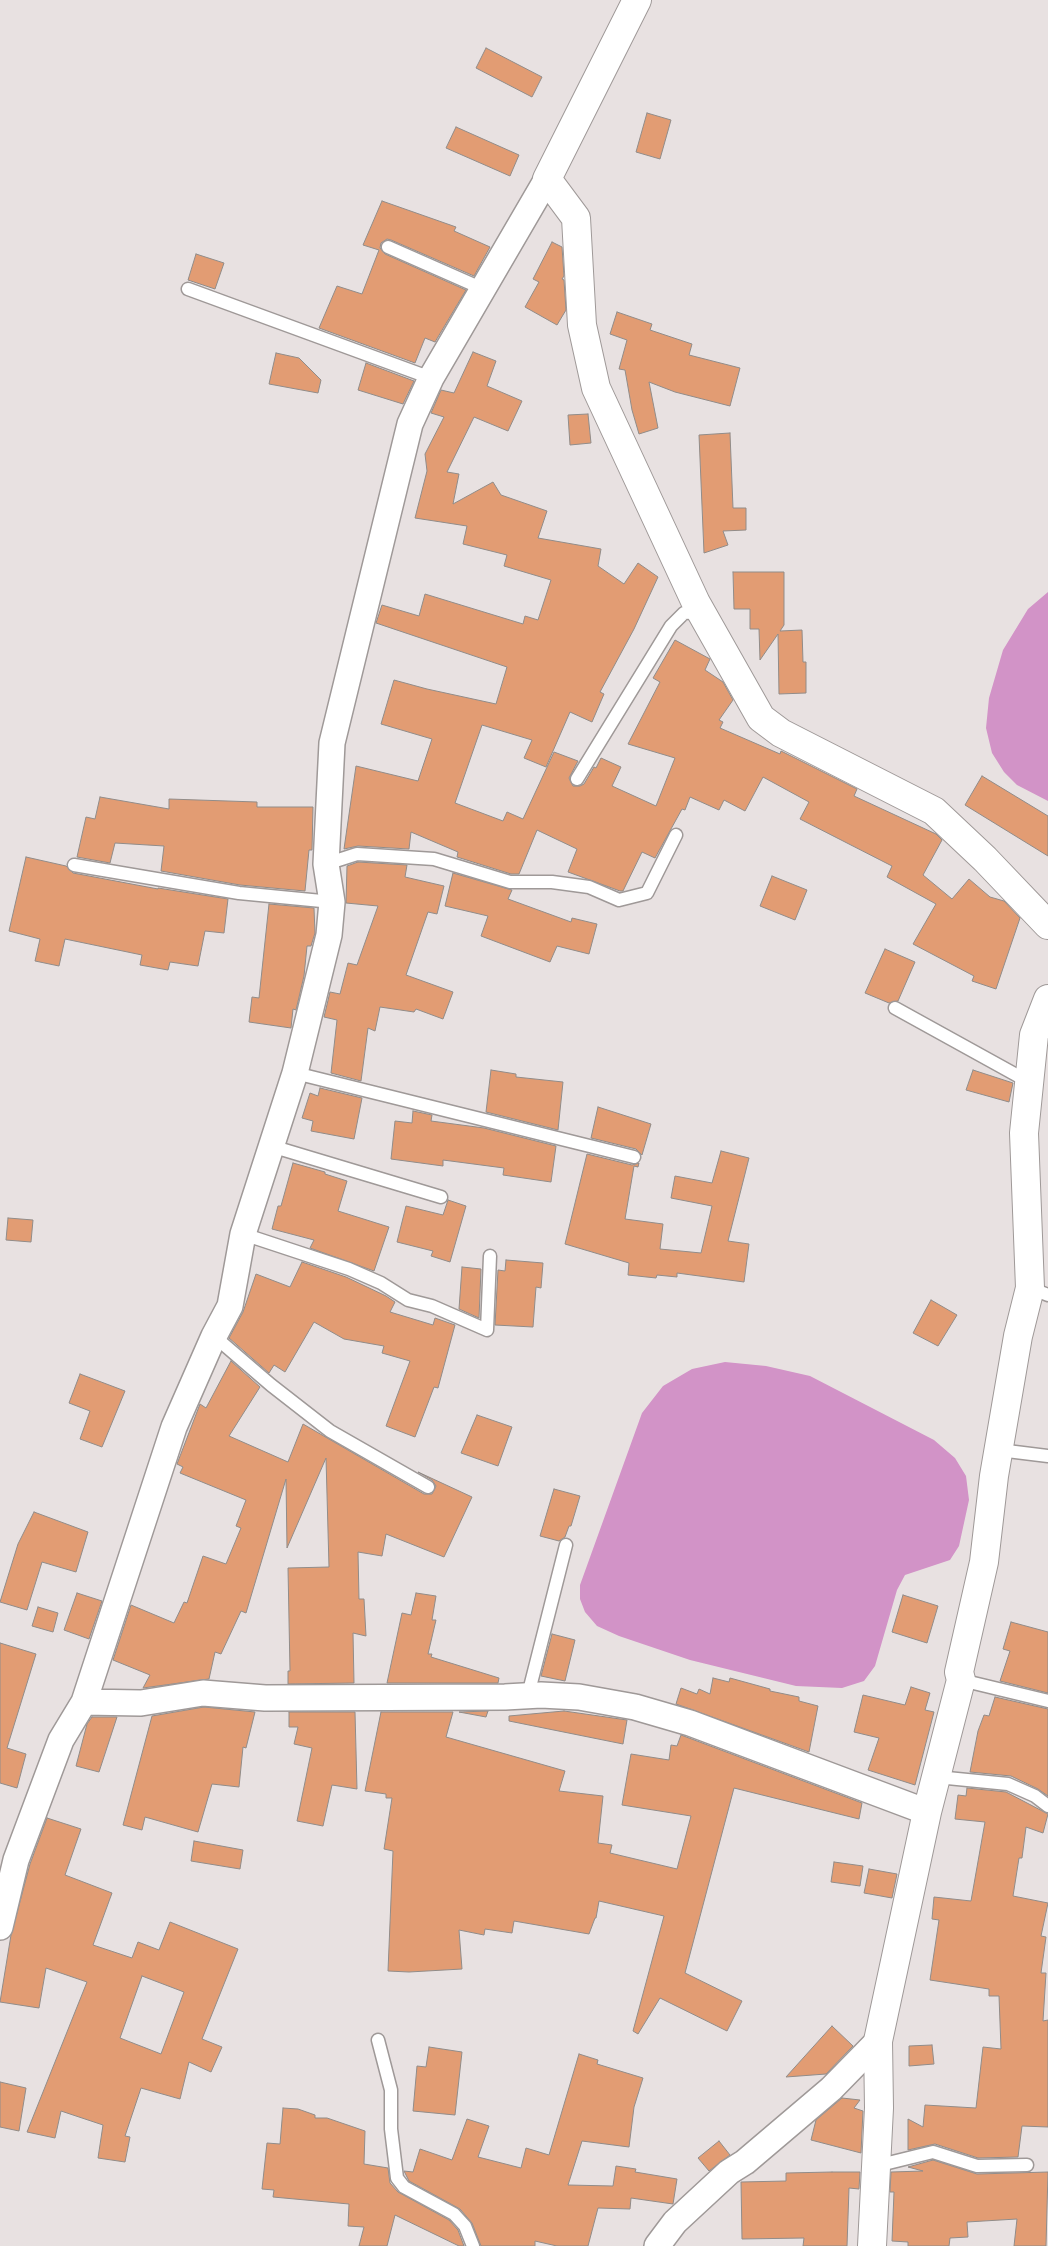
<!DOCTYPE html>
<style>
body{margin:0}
canvas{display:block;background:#e8e1e1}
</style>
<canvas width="1048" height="2246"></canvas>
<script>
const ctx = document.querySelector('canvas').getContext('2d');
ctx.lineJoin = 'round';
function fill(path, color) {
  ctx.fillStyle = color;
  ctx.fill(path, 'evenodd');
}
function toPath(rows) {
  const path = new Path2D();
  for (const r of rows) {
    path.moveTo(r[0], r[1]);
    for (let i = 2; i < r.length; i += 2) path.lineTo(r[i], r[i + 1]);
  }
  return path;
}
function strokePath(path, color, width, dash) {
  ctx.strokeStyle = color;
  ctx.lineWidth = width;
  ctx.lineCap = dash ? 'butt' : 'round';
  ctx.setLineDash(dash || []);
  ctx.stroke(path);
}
fill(toPath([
 [1048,592,1048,801,1017,785,1004,772,992,753,986,728,989,698,1003,650,1028,609],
 [725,1362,766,1366,810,1376,934,1440,955,1458,966,1476,969,1500,959,1546,950,1560,905,1575,897,1590,875,1666,864,1681,842,1688,796,1686,690,1660,619,1636,597,1626,585,1612,580,1599,580,1585,642,1413,663,1386,692,1369]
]), '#d293c7');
const building = toPath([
 [486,48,542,77,532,97,476,68,486,48],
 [647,113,671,120,660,159,636,152,647,113],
 [456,127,519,155,510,176,446,148,456,127],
 [382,201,456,227,454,231,490,247,474,276,391,240,387,239,381,243,380,248,385,254,466,290,435,342,425,338,415,363,319,328,337,286,362,294,379,250,363,245,382,201],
 [552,242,562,247,564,276,562,279,564,280,566,310,557,325,525,307,539,282,533,279,552,242],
 [196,254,224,263,215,289,188,280,196,254],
 [617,312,652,324,650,330,692,344,689,355,740,368,730,406,675,392,649,382,658,428,639,434,632,410,625,370,619,369,627,340,610,334,617,312],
 [473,352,496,361,487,386,522,401,508,431,474,417,447,472,459,474,453,504,493,482,501,495,547,511,538,538,601,549,598,566,624,584,638,563,658,577,634,629,600,692,604,694,592,722,570,712,546,767,524,758,532,740,482,725,455,803,503,821,507,812,523,819,554,752,578,761,569,778,573,786,580,786,584,784,594,767,596,768,601,758,621,767,612,786,656,806,675,758,628,744,660,682,653,678,675,640,710,659,705,670,723,682,733,700,719,720,723,722,720,728,780,754,781,751,857,789,854,796,936,834,942,840,923,875,952,899,969,879,990,897,1004,901,1020,918,996,989,972,981,974,976,913,944,936,904,887,877,892,866,800,819,809,802,763,777,745,811,724,800,719,810,690,797,685,810,682,809,655,858,642,852,623,891,620,891,568,872,577,849,537,830,519,874,511,874,457,857,458,852,411,832,409,849,358,846,344,849,356,766,418,781,432,739,381,724,394,680,427,689,496,704,507,667,376,623,382,605,419,616,425,594,523,624,525,616,538,620,551,580,504,566,507,555,463,544,467,526,415,518,427,471,425,454,444,417,431,413,441,390,454,393,473,352],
 [276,353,299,358,321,380,318,393,269,384,276,353],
 [366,363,414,381,403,404,358,390,366,363],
 [588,414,591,443,570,445,568,415,588,414],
 [730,433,733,508,746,508,746,530,723,531,728,545,704,553,699,435,730,433],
 [733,572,784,572,784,625,780,631,802,630,803,662,806,662,806,693,779,694,778,634,760,660,759,629,750,629,750,609,734,609,733,572],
 [982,776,1048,816,1048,856,965,805,982,776],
 [100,797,169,809,169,799,257,802,257,807,313,807,312,850,309,850,305,891,240,885,161,871,164,846,115,843,110,863,77,857,86,817,95,819,100,797],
 [26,857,66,866,73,873,158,889,158,888,228,899,224,933,205,931,198,966,170,962,168,970,140,965,142,955,65,939,59,966,35,961,40,939,9,931,26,857],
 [358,862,407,865,405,877,444,886,437,914,428,912,406,975,453,992,443,1019,416,1009,414,1012,380,1007,375,1031,368,1028,361,1081,331,1073,337,1020,324,1017,330,992,340,994,348,963,357,965,378,906,346,903,347,866,358,862],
 [453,873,512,890,508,899,571,922,572,918,597,924,589,954,557,946,550,962,481,936,488,916,445,906,453,873],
 [772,876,807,890,795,920,760,906,772,876],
 [269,904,314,908,315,933,311,946,307,946,304,976,296,1010,293,1009,291,1028,249,1022,252,997,259,998,269,904],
 [885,949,915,962,898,1001,889,1003,865,993,885,949],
 [491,1070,516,1074,516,1077,563,1082,558,1130,486,1112,491,1070],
 [973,1070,1013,1083,1009,1102,966,1090,973,1070],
 [320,1088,362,1098,354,1139,311,1131,313,1121,302,1118,310,1093,318,1096,320,1088],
 [598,1107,651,1124,642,1155,636,1149,591,1138,598,1107],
 [413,1111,432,1115,431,1121,484,1128,556,1146,551,1182,503,1175,504,1168,443,1160,443,1166,391,1159,395,1121,412,1123,413,1111],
 [721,1151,749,1158,728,1241,749,1244,744,1282,677,1273,677,1277,657,1275,656,1278,628,1275,629,1263,565,1244,587,1154,632,1165,639,1163,638,1167,634,1166,625,1219,663,1224,660,1249,701,1253,712,1206,671,1198,675,1176,712,1183,721,1151],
 [293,1163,325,1172,325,1174,347,1181,338,1211,389,1227,374,1271,310,1248,314,1240,272,1229,278,1206,281,1206,293,1163],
 [448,1200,466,1206,450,1262,431,1256,433,1251,397,1242,406,1206,443,1215,448,1200],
 [8,1218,33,1220,31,1242,6,1240,8,1218],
 [506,1260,543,1263,541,1288,536,1287,533,1327,495,1325,498,1270,505,1271,506,1260],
 [302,1262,346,1277,386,1296,395,1302,390,1312,433,1325,435,1318,455,1325,438,1388,434,1387,415,1437,386,1426,410,1361,382,1353,384,1346,344,1339,314,1322,285,1372,274,1365,269,1373,229,1338,243,1312,256,1274,290,1287,302,1262],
 [462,1267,481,1269,479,1318,459,1309,462,1267],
 [931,1300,957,1315,938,1346,913,1333,931,1300],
 [231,1361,260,1387,229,1436,288,1462,303,1424,424,1494,432,1494,436,1486,432,1480,418,1472,472,1497,444,1557,386,1534,382,1556,358,1552,359,1599,364,1599,366,1636,353,1633,354,1683,288,1684,288,1671,290,1671,288,1568,329,1567,326,1458,287,1548,286,1479,246,1613,241,1611,221,1654,215,1652,209,1679,143,1688,150,1675,113,1660,131,1605,174,1623,184,1602,187,1603,203,1556,226,1564,241,1528,236,1526,246,1500,180,1473,183,1467,177,1464,200,1404,206,1408,231,1361],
 [80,1374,125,1391,102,1447,80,1439,90,1411,69,1403,80,1374],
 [477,1415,512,1427,498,1466,461,1453,477,1415],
 [554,1489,580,1496,571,1526,569,1526,565,1537,559,1541,540,1536,554,1489],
 [34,1512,88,1532,76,1572,42,1562,27,1610,0,1602,18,1544,34,1512],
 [77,1593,102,1601,89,1639,64,1630,77,1593],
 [416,1593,436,1596,432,1620,436,1620,428,1654,432,1654,431,1657,499,1678,498,1683,387,1683,402,1613,411,1615,416,1593],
 [903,1595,938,1606,927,1643,892,1632,903,1595],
 [38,1607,58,1613,53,1632,32,1626,38,1607],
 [1011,1622,1048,1632,1048,1693,1000,1681,1010,1651,1003,1649,1011,1622],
 [552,1634,575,1640,565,1681,541,1676,552,1634],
 [0,1643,36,1654,7,1748,26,1754,17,1788,0,1783,0,1643],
 [713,1678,729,1682,730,1678,770,1689,770,1691,799,1697,799,1701,818,1706,809,1752,676,1704,681,1688,697,1694,699,1689,710,1694,713,1678],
 [911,1687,930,1693,925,1710,934,1712,915,1785,868,1770,879,1738,854,1732,863,1695,905,1705,911,1687],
 [995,1697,1048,1709,1048,1796,1038,1789,1011,1776,970,1772,978,1731,984,1715,989,1716,995,1697],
 [204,1707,255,1712,246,1748,243,1747,239,1787,212,1784,198,1832,145,1817,142,1830,123,1825,152,1716,204,1707],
 [488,1711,486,1717,459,1712,488,1711],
 [564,1711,627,1720,623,1744,509,1721,509,1716,564,1711],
 [289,1712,355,1712,357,1789,332,1785,323,1826,297,1821,312,1748,294,1744,298,1727,289,1727,289,1712],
 [381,1712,453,1712,446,1737,565,1771,559,1791,603,1796,598,1843,612,1845,610,1853,677,1869,691,1816,622,1805,631,1754,669,1760,671,1745,677,1746,681,1735,862,1803,859,1819,734,1788,685,1973,742,2001,727,2031,660,1998,638,2034,633,2031,664,1916,599,1901,596,1918,595,1918,589,1934,514,1921,512,1933,485,1929,484,1935,459,1930,462,1969,409,1972,388,1971,393,1851,384,1849,392,1798,386,1798,386,1794,365,1791,381,1712],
 [92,1717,117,1717,99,1772,76,1766,87,1724,92,1717],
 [967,1788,1006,1792,1048,1814,1043,1833,1026,1827,1022,1858,1019,1858,1013,1896,1048,1903,1041,1936,1046,1937,1041,1973,1046,1973,1043,2021,1048,2020,1048,2127,1022,2126,1018,2157,978,2158,935,2144,908,2150,908,2119,923,2127,925,2105,976,2108,983,2047,1001,2049,999,1996,989,1996,989,1989,930,1980,939,1920,932,1919,934,1897,971,1901,985,1822,955,1819,958,1795,966,1796,967,1788],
 [47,1818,81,1829,65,1875,112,1893,93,1945,132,1958,138,1942,159,1950,170,1922,238,1949,202,2039,222,2047,211,2072,189,2062,180,2099,141,2088,125,2136,130,2137,125,2162,98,2158,103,2125,61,2111,55,2138,27,2132,87,1982,46,1968,39,2008,0,2002,11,1935,30,1864,47,1818],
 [142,1976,184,1992,161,2054,120,2038,142,1976],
 [194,1841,243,1850,240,1869,191,1861,194,1841],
 [834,1862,863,1866,860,1886,831,1882,834,1862],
 [869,1869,897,1874,892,1898,864,1893,869,1869],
 [832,2026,853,2046,826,2074,786,2077,832,2026],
 [932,2045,934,2064,909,2066,909,2046,932,2045],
 [429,2047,462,2052,455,2115,413,2111,417,2066,426,2067,429,2047],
 [579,2054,598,2060,597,2064,643,2078,634,2107,629,2147,582,2141,568,2185,613,2186,616,2166,636,2169,635,2172,677,2179,673,2204,631,2198,630,2209,598,2208,588,2246,557,2246,535,2241,535,2246,481,2246,472,2223,460,2209,409,2181,404,2171,413,2172,420,2149,452,2160,467,2119,489,2126,478,2157,521,2168,526,2148,549,2155,579,2054],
 [0,2082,26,2088,19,2131,0,2127,0,2082],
 [842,2098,860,2100,854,2108,863,2111,861,2153,811,2140,816,2120,842,2098],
 [283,2108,298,2109,315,2115,315,2118,327,2118,365,2131,364,2164,388,2168,390,2183,398,2192,449,2220,458,2230,464,2246,459,2246,395,2215,387,2246,359,2246,364,2227,348,2226,349,2204,273,2197,274,2190,262,2189,267,2143,280,2144,283,2108],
 [719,2141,730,2155,709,2171,698,2158,719,2141],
 [933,2160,977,2174,1048,2172,1046,2246,1014,2246,1017,2219,967,2222,968,2237,950,2238,949,2246,908,2246,908,2242,892,2241,894,2192,890,2192,891,2172,923,2171,908,2167,933,2160],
 [832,2172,860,2172,859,2189,849,2188,847,2246,803,2246,804,2238,742,2239,741,2182,786,2181,786,2173,832,2172]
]);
fill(building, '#e29c73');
strokePath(building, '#918c89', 1);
const service = toPath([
 [388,247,481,288],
 [188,289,431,378],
 [577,779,671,626,684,613,701,612],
 [326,864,357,854,434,859,510,882,552,882,589,887,619,900,647,893,676,835],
 [74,865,239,893,332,902],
 [895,1008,1029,1082],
 [295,1073,634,1157],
 [271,1146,441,1197],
 [243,1234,349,1269,381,1283,408,1300,432,1306,487,1330,490,1256],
 [1030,1288,1048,1295],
 [214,1336,271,1385,330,1431,428,1487],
 [999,1450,1048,1456],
 [961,1680,1048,1701],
 [528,1695,566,1545],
 [937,1777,1008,1784,1035,1796,1048,1806],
 [378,2040,391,2090,391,2129,397,2178,404,2187,454,2214,465,2226,473,2246],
 [876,2166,933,2152,977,2166,1027,2165]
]);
const minor = toPath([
 [84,1702,141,1703,203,1693,265,1698,505,1697,541,1695,579,1697,635,1707,690,1723,927,1812],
 [0,1927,16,1860,61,1740,84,1702,174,1427,214,1336,230,1306,243,1234,295,1073,329,935,332,902,326,864,332,743,410,424,431,378,547,179],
 [657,2246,675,2222,729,2172,745,2162,831,2089,878,2041]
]);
const tertiary = toPath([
 [637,0,547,179,576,218,582,325,596,388,696,603,761,718,781,733,934,811,985,859,1048,925],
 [872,2246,879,2108,878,2041,927,1812,961,1680,959,1672,984,1562,994,1476,1018,1336,1030,1288,1024,1133,1034,1035,1048,999]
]);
strokePath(service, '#9f9998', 15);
strokePath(minor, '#9f9998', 28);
strokePath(tertiary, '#9f9998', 30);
strokePath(service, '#fff', 12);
strokePath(minor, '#fff', 25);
strokePath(tertiary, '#fff', 28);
</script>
